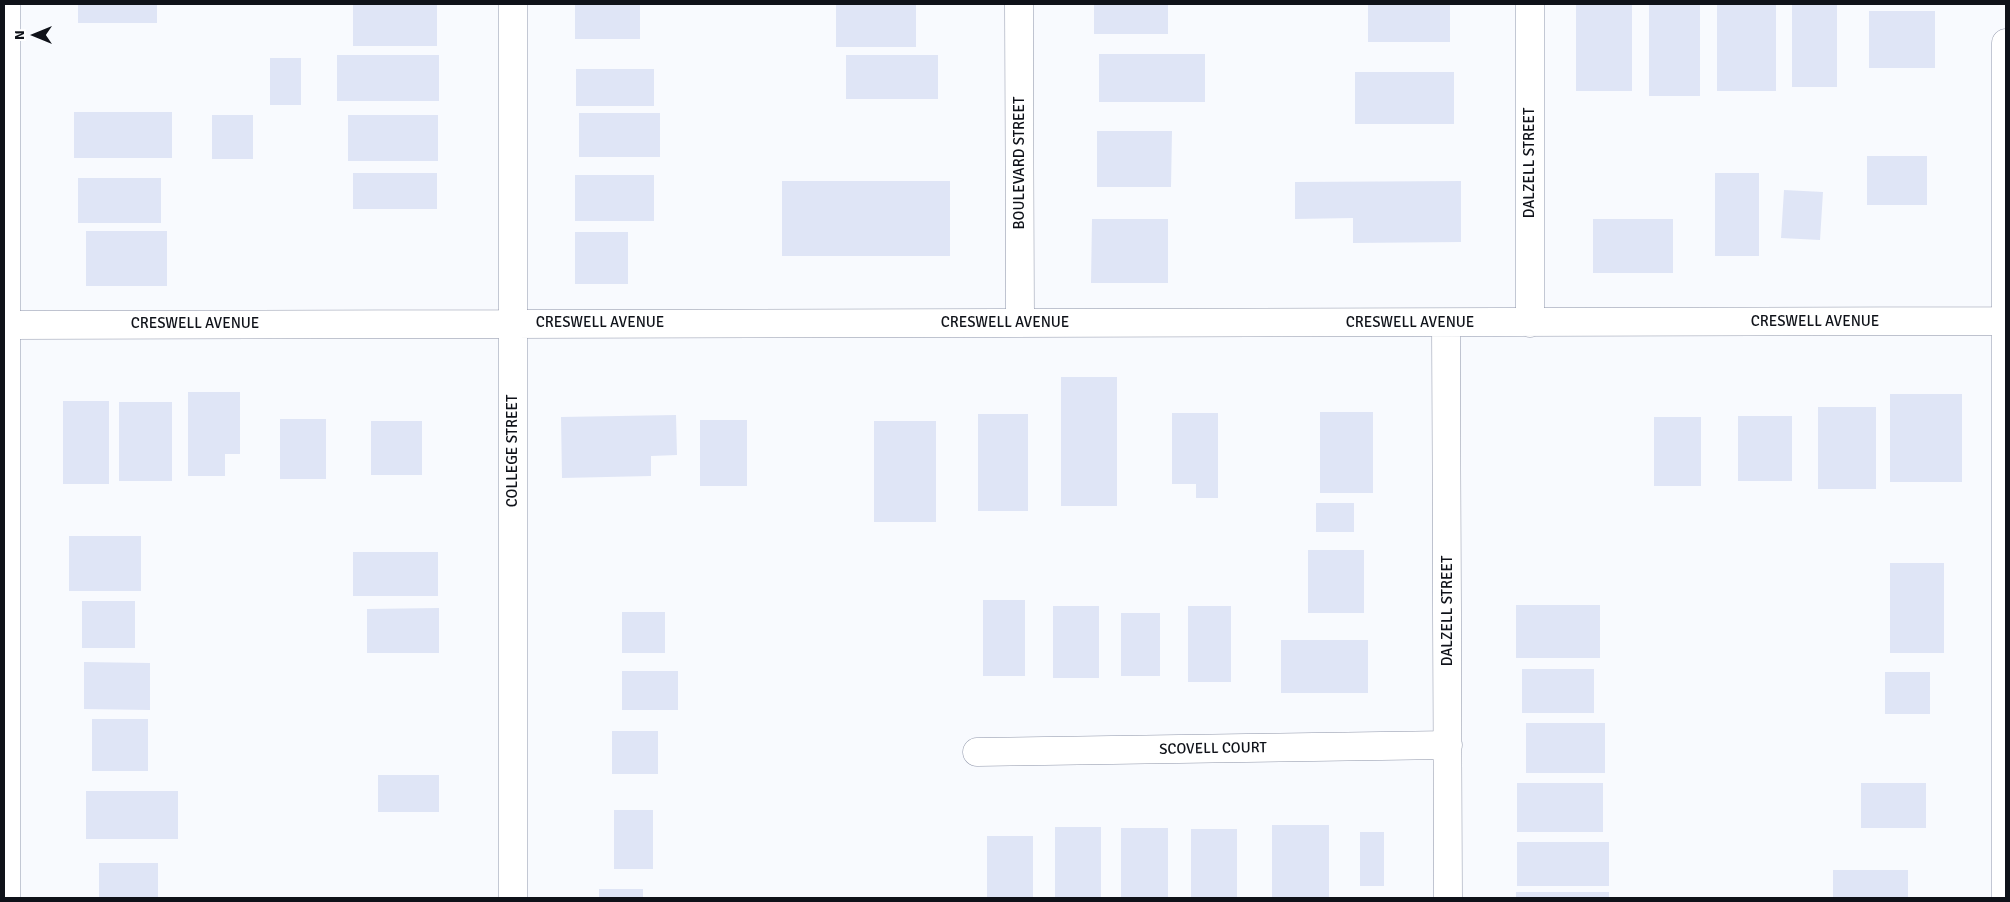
<!DOCTYPE html>
<style>
body{margin:0}
#map{position:relative;width:2010px;height:902px;overflow:hidden;background:#f8fafe;font-family:Signika,sans-serif}
canvas{display:block}
.frame{position:absolute;inset:0;border:5px solid #0f1219;pointer-events:none}
.north{position:absolute;left:10px;top:10px;width:50px;height:50px;-webkit-text-stroke:4px #fff;paint-order:stroke;rotate:270deg;font-size:14px;font-weight:700;line-height:20px;text-align:center;color:#0f1219}
.north::after{content:'';display:block;margin:auto;width:18px;height:22px;background:#0f1219;clip-path:polygon(50% 0,100% 100%,50% 72%,0 100%)}
</style>
<div id="map">
<canvas width="2010" height="902"></canvas>
<div class="frame"></div>
<div class="north">N</div>
</div>
<script>
const ctx = document.querySelector('canvas').getContext('2d');
ctx.lineJoin = 'round';
function fill(path, color) {
  ctx.fillStyle = color;
  ctx.fill(path, 'evenodd');
}
function toPath(rows) {
  const path = new Path2D();
  for (const r of rows) {
    path.moveTo(r[0], r[1]);
    for (let i = 2; i < r.length; i += 2) path.lineTo(r[i], r[i + 1]);
  }
  return path;
}
function strokePath(path, color, width, dash) {
  ctx.strokeStyle = color;
  ctx.lineWidth = width;
  ctx.lineCap = dash ? 'butt' : 'round';
  ctx.setLineDash(dash || []);
  ctx.stroke(path);
}
function write(font, color, halo, rows, align = 'center') {
  ctx.font = font + ' Signika,sans-serif';
  ctx.lineWidth = 5;
  ctx.setLineDash([]);
  ctx.textBaseline = 'middle';
  ctx.strokeStyle = halo;
  ctx.fillStyle = color;
  for (const [text, x, y, turn = 0] of rows) {
    ctx.save();
    ctx.translate(x, y);
    ctx.rotate((+turn || 0) * Math.PI / 180);
    ctx.textAlign = isNaN(turn) ? turn : align;
    if (halo) ctx.strokeText(text, 0, 0);
    ctx.fillText(text, 0, 0);
    ctx.restore();
  }
}
fill(toPath([
 [78,4,157,4,157,23,78,23],
 [353,4,437,4,437,46,353,46],
 [575,4,640,4,640,39,575,39],
 [836,4,916,4,916,47,836,47],
 [1094,4,1168,4,1168,34,1094,34],
 [1368,4,1450,4,1450,42,1368,42],
 [1576,4,1632,4,1632,91,1576,91],
 [1649,4,1700,4,1700,96,1649,96],
 [1717,4,1776,4,1776,91,1717,91],
 [1792,4,1837,4,1837,87,1792,87],
 [1869,11,1935,11,1935,68,1869,68],
 [1099,54,1205,54,1205,102,1099,102],
 [337,55,439,55,439,101,337,101],
 [846,55,938,55,938,99,846,99],
 [270,58,301,58,301,105,270,105],
 [576,69,654,69,654,106,576,106],
 [1355,72,1454,72,1454,124,1355,124],
 [74,112,172,112,172,158,74,158],
 [579,113,660,113,660,157,579,157],
 [212,115,253,115,253,159,212,159],
 [348,115,438,115,438,161,348,161],
 [1097,131,1172,131,1171,187,1097,187],
 [1867,156,1927,156,1927,205,1867,205],
 [353,173,437,173,437,209,353,209],
 [1715,173,1759,173,1759,256,1715,256],
 [575,175,654,175,654,221,575,221],
 [78,178,161,178,161,223,78,223],
 [782,181,950,181,950,256,782,256],
 [1461,181,1461,242,1353,243,1353,218,1295,219,1295,182],
 [1784,190,1823,192,1820,240,1781,238],
 [1092,219,1168,219,1168,283,1091,283],
 [1593,219,1673,219,1673,273,1593,273],
 [86,231,167,231,167,286,86,286],
 [575,232,628,232,628,284,575,284],
 [1061,377,1117,377,1117,506,1061,506],
 [188,392,240,392,240,454,225,454,225,476,188,476],
 [1890,394,1962,394,1962,482,1890,482],
 [63,401,109,401,109,484,63,484],
 [119,402,172,402,172,481,119,481],
 [1818,407,1876,407,1876,489,1818,489],
 [1320,412,1373,412,1373,493,1320,493],
 [1172,413,1218,413,1218,498,1196,498,1196,484,1172,484],
 [978,414,1028,414,1028,511,978,511],
 [676,415,677,455,651,456,651,476,562,478,561,417],
 [1738,416,1792,416,1792,481,1738,481],
 [1654,417,1701,417,1701,486,1654,486],
 [280,419,326,419,326,479,280,479],
 [700,420,747,420,747,486,700,486],
 [371,421,422,421,422,475,371,475],
 [874,421,936,421,936,522,874,522],
 [1316,503,1354,503,1354,532,1316,532],
 [69,536,141,536,141,591,69,591],
 [1308,550,1364,550,1364,613,1308,613],
 [353,552,438,552,438,596,353,596],
 [1890,563,1944,563,1944,653,1890,653],
 [983,600,1025,600,1025,676,983,676],
 [82,601,135,601,135,648,82,648],
 [1516,605,1600,605,1600,658,1516,658],
 [1053,606,1099,606,1099,678,1053,678],
 [1188,606,1231,606,1231,682,1188,682],
 [439,608,439,653,367,653,367,609],
 [622,612,665,612,665,653,622,653],
 [1121,613,1160,613,1160,676,1121,676],
 [1281,640,1368,640,1368,693,1281,693],
 [84,662,150,663,150,710,84,709],
 [1522,669,1594,669,1594,713,1522,713],
 [622,671,678,671,678,710,622,710],
 [1885,672,1930,672,1930,714,1885,714],
 [92,719,148,719,148,771,92,771],
 [1526,723,1605,723,1605,773,1526,773],
 [612,731,658,731,658,774,612,774],
 [378,775,439,775,439,812,378,812],
 [1517,783,1603,783,1603,832,1517,832],
 [1861,783,1926,783,1926,828,1861,828],
 [86,791,178,791,178,839,86,839],
 [614,810,653,810,653,869,614,869],
 [1272,825,1329,825,1329,898,1272,898],
 [1055,827,1101,827,1101,898,1055,898],
 [1121,828,1168,828,1168,898,1121,898],
 [1191,829,1237,829,1237,898,1191,898],
 [1360,832,1384,832,1384,886,1360,886],
 [987,836,1033,836,1033,898,987,898],
 [1517,842,1609,842,1609,886,1517,886],
 [99,863,158,863,158,898,99,898],
 [1833,870,1908,870,1908,898,1833,898],
 [599,889,643,889,643,898,599,898],
 [1516,892,1609,892,1609,898,1516,898]
]), '#dfe5f6');
const minor = toPath([
 [1019,4,1020,323],
 [1530,4,1530,323],
 [1446,323,1448,898],
 [4,325,2006,321],
 [977,752,1448,745],
 [6,898,6,4],
 [513,898,513,4],
 [2006,898,2006,43]
]);
strokePath(minor, '#8e95a9', 29);
strokePath(minor, '#fff', 28);
write('15px', '#0f1219', '#fff', [
 ["BOULEVARD STREET",1020,163,-90],
 ["DALZELL STREET",1530,163,-90],
 ["CRESWELL AVENUE",1815,322],
 ["CRESWELL AVENUE",600,323],
 ["CRESWELL AVENUE",1005,323],
 ["CRESWELL AVENUE",1410,323],
 ["CRESWELL AVENUE",195,324],
 ["COLLEGE STREET",513,451,-90],
 ["DALZELL STREET",1448,611,-90],
 ["SCOVELL COURT",1213,749,-1]
]);
</script>
